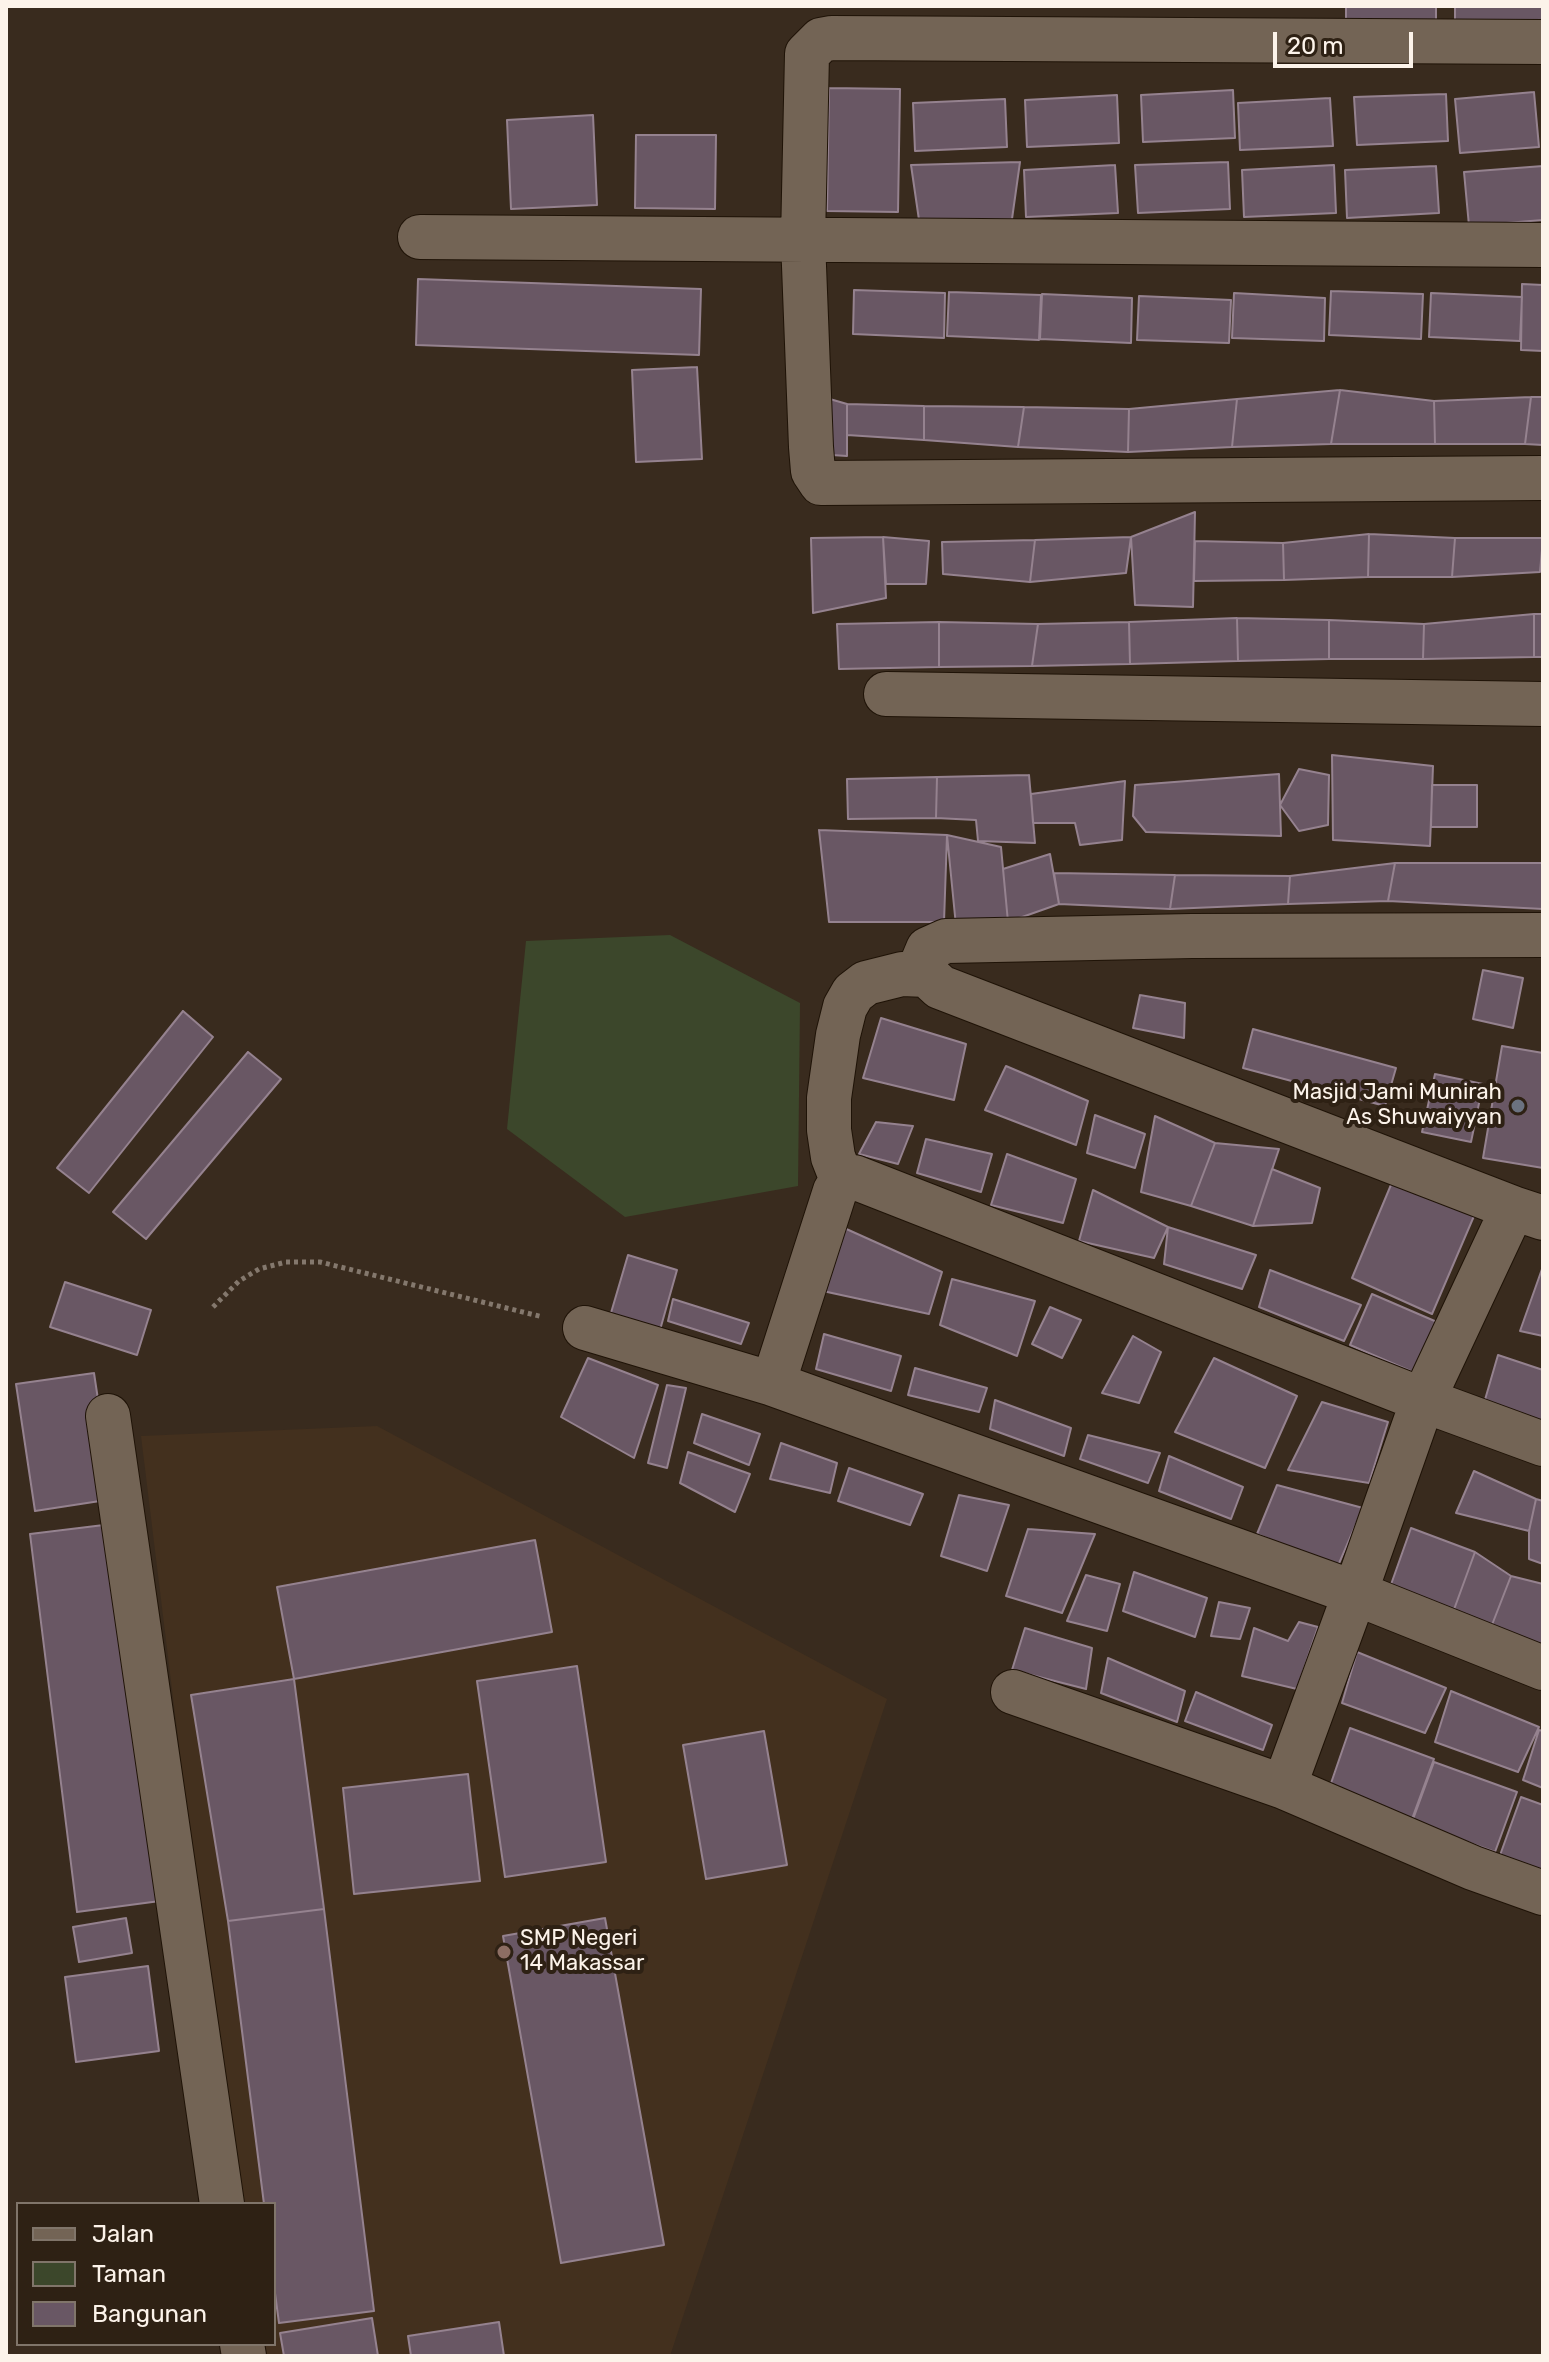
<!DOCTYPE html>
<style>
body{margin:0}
#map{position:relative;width:1549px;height:2362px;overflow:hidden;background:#392b1e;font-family:Rubik,sans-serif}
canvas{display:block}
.frame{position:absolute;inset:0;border:8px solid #fcf3ea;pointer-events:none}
.legend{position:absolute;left:16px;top:2202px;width:260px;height:144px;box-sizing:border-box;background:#2e2114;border:2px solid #80756a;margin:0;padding:10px 14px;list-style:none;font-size:24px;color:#fcf3ea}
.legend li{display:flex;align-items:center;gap:16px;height:40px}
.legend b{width:40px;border:2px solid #80756a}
.scale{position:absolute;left:1273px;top:32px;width:140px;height:36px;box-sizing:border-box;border:4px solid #fcf3ea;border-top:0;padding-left:10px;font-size:24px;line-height:28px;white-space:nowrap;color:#fcf3ea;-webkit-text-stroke:6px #2e2114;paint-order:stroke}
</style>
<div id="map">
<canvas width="1549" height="2362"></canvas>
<div class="frame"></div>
<ul class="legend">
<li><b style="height:10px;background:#736455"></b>Jalan</li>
<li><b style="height:22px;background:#3c472b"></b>Taman</li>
<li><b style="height:22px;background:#695764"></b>Bangunan</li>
</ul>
<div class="scale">20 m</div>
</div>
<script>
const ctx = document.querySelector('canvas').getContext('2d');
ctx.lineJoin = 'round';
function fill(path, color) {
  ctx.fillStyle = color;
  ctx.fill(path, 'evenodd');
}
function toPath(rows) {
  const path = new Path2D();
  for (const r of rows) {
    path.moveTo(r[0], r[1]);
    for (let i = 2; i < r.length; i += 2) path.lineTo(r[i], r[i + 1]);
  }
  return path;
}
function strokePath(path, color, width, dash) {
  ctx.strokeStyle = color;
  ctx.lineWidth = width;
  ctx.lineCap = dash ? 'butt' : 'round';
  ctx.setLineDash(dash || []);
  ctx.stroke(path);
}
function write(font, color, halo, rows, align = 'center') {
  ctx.font = font + ' Rubik,sans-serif';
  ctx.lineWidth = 8;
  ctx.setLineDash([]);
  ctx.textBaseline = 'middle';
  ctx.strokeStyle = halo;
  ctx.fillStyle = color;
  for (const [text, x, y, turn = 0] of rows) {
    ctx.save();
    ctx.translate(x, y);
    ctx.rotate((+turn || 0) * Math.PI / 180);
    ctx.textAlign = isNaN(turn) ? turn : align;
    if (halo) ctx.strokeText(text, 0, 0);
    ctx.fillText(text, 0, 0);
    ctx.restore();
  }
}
fill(toPath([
 [377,1426,887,1699,670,2356,253,2356,252,2344,274,2344,274,2204,235,2204,141,1436]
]), '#43301e');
fill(toPath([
 [670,935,800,1003,798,1186,625,1217,507,1129,526,941]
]), '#3c472b');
const building = toPath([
 [1346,6,1436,6,1436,28,1346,28,1346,6],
 [1455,6,1543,6,1543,25,1455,25,1455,6],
 [829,88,900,89,898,212,827,211,829,88],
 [1233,90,1235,138,1143,142,1141,95,1233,90],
 [1534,92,1539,147,1460,153,1455,99,1534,92],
 [1446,94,1448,141,1357,145,1354,97,1446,94],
 [1117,95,1119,143,1027,147,1025,100,1117,95],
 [1330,98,1333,146,1240,150,1238,103,1330,98],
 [1005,99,1007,147,915,151,913,103,1005,99],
 [593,115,597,205,511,209,507,120,593,115],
 [636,135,716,135,715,209,635,208,636,135],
 [1020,162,1012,219,919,220,911,165,1020,162],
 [1228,162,1230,209,1138,213,1135,165,1228,162],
 [1115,165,1118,213,1026,217,1024,170,1115,165],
 [1334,165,1336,213,1244,217,1242,170,1334,165],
 [1436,166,1439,213,1347,218,1345,170,1436,166],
 [1543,166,1543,220,1469,226,1464,172,1543,166],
 [418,279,701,289,699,355,416,345,418,279],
 [1522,284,1543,285,1543,351,1521,350,1522,284],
 [854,290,945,293,944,338,853,334,854,290],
 [1331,291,1423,294,1421,339,1329,335,1331,291],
 [949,292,1041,295,1039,340,947,336,949,292],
 [1234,293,1325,298,1324,341,1232,338,1234,293],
 [1431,293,1522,297,1520,341,1429,337,1431,293],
 [1042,294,1132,298,1131,343,1040,339,1042,294],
 [1139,296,1231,300,1229,343,1137,340,1139,296],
 [697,367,702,459,636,462,632,370,697,367],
 [1340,390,1331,444,1232,447,1237,399,1340,390],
 [1340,390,1434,401,1435,444,1331,444,1340,390],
 [816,395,847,404,847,456,816,454,816,395],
 [1531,397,1525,444,1435,444,1434,401,1531,397],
 [1531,397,1543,397,1543,445,1525,444,1531,397],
 [1237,399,1232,447,1128,452,1129,409,1237,399],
 [847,404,924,406,924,440,847,435,847,404],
 [924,406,1024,407,1018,447,924,440,924,406],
 [1024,407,1129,409,1128,452,1018,447,1024,407],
 [1195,512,1193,607,1135,605,1131,537,1195,512],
 [1369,534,1368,577,1284,580,1283,543,1369,534],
 [1369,534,1455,538,1452,577,1368,577,1369,534],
 [883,537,886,598,813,613,811,538,883,537],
 [883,537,929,541,926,584,886,584,883,537],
 [1131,537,1126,573,1030,582,1035,540,1131,537],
 [1455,538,1543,538,1540,572,1452,577,1455,538],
 [1035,540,1030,582,943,574,942,542,1035,540],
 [1195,541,1283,543,1284,580,1194,581,1195,541],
 [1534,614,1534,657,1423,659,1424,624,1534,614],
 [1534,614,1543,614,1543,657,1534,657,1534,614],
 [1237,618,1238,661,1130,664,1129,622,1237,618],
 [1237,618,1329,620,1329,659,1238,661,1237,618],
 [1329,620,1424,624,1423,659,1329,659,1329,620],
 [939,622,939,667,839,669,837,624,939,622],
 [939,622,1038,624,1032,666,939,667,939,622],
 [1129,622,1130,664,1032,666,1038,624,1129,622],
 [1332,755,1433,766,1430,846,1333,840,1332,755],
 [1299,769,1329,775,1328,825,1299,831,1280,805,1299,769],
 [1279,774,1281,836,1146,832,1133,816,1135,785,1279,774],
 [1029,775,1035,843,978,841,976,820,936,818,937,777,1029,775],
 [937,777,936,818,848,819,847,779,937,777],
 [1125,781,1122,840,1080,845,1075,823,1033,823,1031,794,1125,781],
 [1432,785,1477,785,1477,827,1431,827,1432,785],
 [819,830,947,835,944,922,829,922,819,830],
 [947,835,1001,847,1008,922,956,926,947,835],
 [1050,854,1059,904,1008,922,1003,869,1050,854],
 [1395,863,1388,901,1288,904,1290,876,1395,863],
 [1395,863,1543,863,1543,909,1388,901,1395,863],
 [1054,873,1175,875,1170,909,1059,904,1054,873],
 [1175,875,1290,876,1288,904,1170,909,1175,875],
 [1483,970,1523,978,1513,1028,1473,1019,1483,970],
 [1140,995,1185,1003,1184,1038,1133,1028,1140,995],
 [183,1011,213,1037,89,1193,57,1168,183,1011],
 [881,1018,966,1044,954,1100,863,1078,881,1018],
 [1253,1029,1396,1068,1385,1106,1243,1068,1253,1029],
 [1502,1046,1543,1053,1543,1168,1483,1158,1502,1046],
 [248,1052,281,1079,146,1239,113,1212,248,1052],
 [1006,1066,1088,1101,1076,1145,985,1110,1006,1066],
 [1435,1074,1483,1084,1471,1142,1422,1132,1435,1074],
 [1095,1115,1145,1134,1135,1168,1087,1153,1095,1115],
 [1155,1116,1215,1143,1191,1206,1141,1192,1155,1116],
 [876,1122,913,1126,898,1164,859,1154,876,1122],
 [926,1139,992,1154,981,1192,917,1173,926,1139],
 [1215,1143,1279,1149,1253,1226,1191,1206,1215,1143],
 [1007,1154,1076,1179,1063,1223,991,1205,1007,1154],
 [1272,1169,1320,1188,1312,1223,1253,1226,1272,1169],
 [1393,1180,1474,1216,1432,1314,1352,1278,1393,1180],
 [1093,1190,1168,1227,1154,1258,1079,1241,1093,1190],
 [833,1223,942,1272,929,1314,818,1290,833,1223],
 [1168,1227,1256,1255,1242,1289,1164,1264,1168,1227],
 [628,1255,677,1270,658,1337,608,1323,628,1255],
 [1542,1269,1543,1270,1543,1336,1520,1331,1542,1269],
 [1270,1270,1361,1305,1344,1341,1259,1307,1270,1270],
 [952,1279,1035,1301,1017,1356,940,1325,952,1279],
 [65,1282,151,1310,137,1355,50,1327,65,1282],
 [1372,1294,1437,1322,1415,1373,1350,1345,1372,1294],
 [673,1299,749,1323,741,1344,668,1321,673,1299],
 [1050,1307,1081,1320,1062,1358,1032,1344,1050,1307],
 [824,1334,901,1356,891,1391,816,1369,824,1334],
 [1133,1336,1161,1352,1139,1403,1102,1393,1133,1336],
 [1498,1355,1543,1370,1543,1433,1482,1410,1498,1355],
 [588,1358,658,1385,634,1458,561,1417,588,1358],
 [1214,1358,1297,1396,1265,1468,1175,1432,1214,1358],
 [915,1368,987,1388,979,1412,908,1395,915,1368],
 [94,1373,113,1499,35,1511,16,1384,94,1373],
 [667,1385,686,1388,667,1468,648,1463,667,1385],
 [995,1400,1071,1428,1064,1456,990,1429,995,1400],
 [1322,1402,1388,1422,1369,1483,1288,1470,1322,1402],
 [702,1414,760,1434,749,1465,694,1443,702,1414],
 [1088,1435,1160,1453,1148,1483,1080,1459,1088,1435],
 [781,1443,837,1463,830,1493,770,1479,781,1443],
 [688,1452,750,1474,735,1512,680,1483,688,1452],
 [1169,1456,1243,1487,1231,1519,1159,1491,1169,1456],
 [849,1468,923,1494,910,1525,838,1501,849,1468],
 [1474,1471,1536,1499,1529,1531,1456,1513,1474,1471],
 [1277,1485,1363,1508,1337,1568,1257,1534,1277,1485],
 [959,1495,1009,1505,987,1571,941,1556,959,1495],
 [1536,1499,1543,1501,1543,1564,1529,1559,1529,1531,1536,1499],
 [112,1524,160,1901,77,1912,30,1534,112,1524],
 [1411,1528,1475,1552,1452,1615,1388,1593,1411,1528],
 [1028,1529,1095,1534,1062,1613,1006,1596,1028,1529],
 [535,1540,552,1632,294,1679,277,1587,535,1540],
 [1475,1552,1511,1576,1490,1630,1452,1615,1475,1552],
 [1134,1572,1207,1598,1195,1637,1123,1611,1134,1572],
 [1086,1575,1120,1584,1107,1631,1067,1621,1086,1575],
 [1511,1576,1543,1584,1543,1645,1490,1630,1511,1576],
 [1219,1602,1250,1608,1240,1639,1211,1636,1219,1602],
 [1299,1622,1318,1627,1297,1689,1242,1676,1254,1628,1288,1641,1299,1622],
 [1025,1628,1092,1648,1086,1689,1012,1670,1025,1628],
 [1357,1652,1446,1688,1425,1733,1342,1703,1357,1652],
 [1108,1658,1185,1691,1177,1722,1101,1693,1108,1658],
 [577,1666,606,1862,505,1877,477,1681,577,1666],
 [294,1679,324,1909,228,1921,191,1695,294,1679],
 [1451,1691,1539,1727,1518,1772,1435,1742,1451,1691],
 [1196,1692,1272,1725,1263,1750,1185,1721,1196,1692],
 [1350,1728,1434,1759,1412,1819,1329,1789,1350,1728],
 [1539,1730,1543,1731,1543,1788,1523,1780,1539,1730],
 [764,1731,787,1865,706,1879,683,1745,764,1731],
 [1434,1762,1517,1792,1495,1852,1412,1822,1434,1762],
 [468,1774,480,1881,354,1894,343,1788,468,1774],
 [1521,1797,1543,1805,1543,1874,1499,1858,1521,1797],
 [324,1909,374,2311,279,2323,274,2286,274,2204,264,2204,228,1921,324,1909],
 [126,1918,132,1953,79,1962,73,1927,126,1918],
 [605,1918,664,2245,561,2263,503,1936,605,1918],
 [148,1966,159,2051,76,2062,65,1977,148,1966],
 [372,2318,378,2356,284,2356,280,2333,372,2318],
 [499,2322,504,2356,411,2356,408,2336,499,2322]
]);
fill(building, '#695764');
strokePath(building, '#95828f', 2);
const minor = toPath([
 [1543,42,832,38,821,40,807,54,803,240,811,447,813,471,821,483,1543,478],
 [420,237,1543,245],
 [886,694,1543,704],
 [842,1180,833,1157,829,1130,829,1098,838,1035,845,1007,853,993,866,983,902,974,927,975],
 [1513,1208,940,987,927,975,923,961,928,949,946,941,1192,936,1543,935],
 [1543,1218,1513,1208,1423,1400,1543,1444],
 [585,1328,773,1384],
 [108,1416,222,2204],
 [1543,1668,1355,1593,773,1384,835,1191,842,1180,854,1177,1423,1400,1355,1593,1284,1787,1473,1868,1543,1893],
 [1013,1692,1284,1787],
 [242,2344,244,2356]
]);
strokePath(minor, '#1f1307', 46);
strokePath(toPath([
 [213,1307,239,1281,259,1269,286,1262,320,1262,543,1317]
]), '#84786d', 5, [4, 4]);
strokePath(minor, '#736455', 44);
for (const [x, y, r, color] of [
 [1518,1106,8,"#6b7280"],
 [504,1952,8,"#8d6e63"]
]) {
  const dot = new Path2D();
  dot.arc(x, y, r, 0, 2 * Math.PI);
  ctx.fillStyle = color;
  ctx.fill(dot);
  strokePath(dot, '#2e2114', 3);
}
write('22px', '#fcf3ea', '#2e2114', [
 ["Masjid Jami Munirah",1502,1093],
 ["As Shuwaiyyan",1502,1118],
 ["SMP Negeri",520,1939,"left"],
 ["14 Makassar",520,1964,"left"]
], 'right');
</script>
